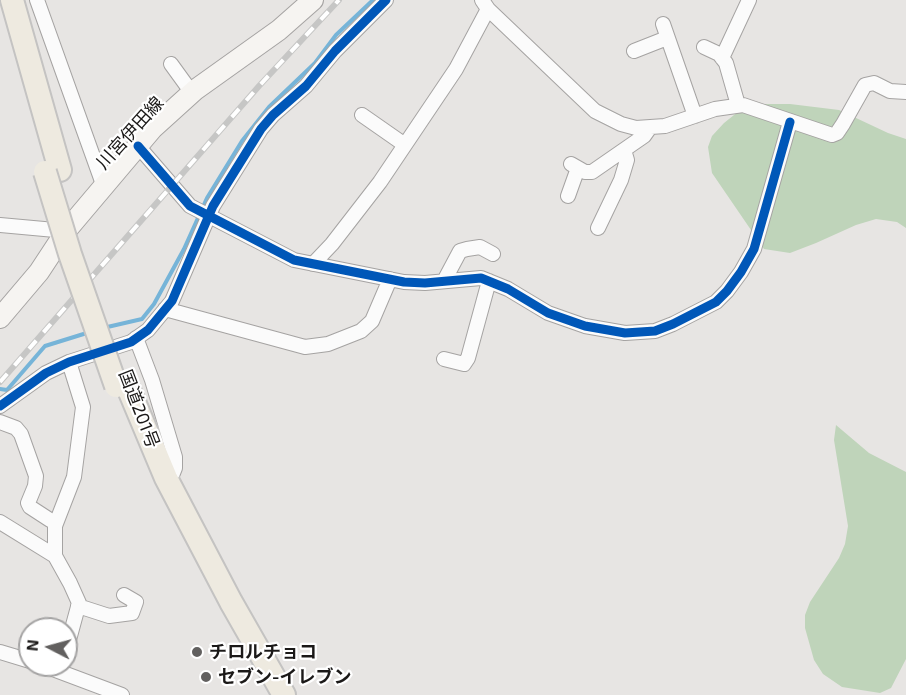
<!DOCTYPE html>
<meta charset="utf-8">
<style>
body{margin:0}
#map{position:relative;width:906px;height:695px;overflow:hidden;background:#e7e5e3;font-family:"Exo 2",sans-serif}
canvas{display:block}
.north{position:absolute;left:18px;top:617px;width:60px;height:60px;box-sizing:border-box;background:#fff;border:2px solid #a4a3a3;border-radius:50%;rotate:276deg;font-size:16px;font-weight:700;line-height:24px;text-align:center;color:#1b1918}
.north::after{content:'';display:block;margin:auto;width:21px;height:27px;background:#62605f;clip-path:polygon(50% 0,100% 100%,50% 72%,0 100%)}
</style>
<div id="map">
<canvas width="906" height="695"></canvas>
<div class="north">N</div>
</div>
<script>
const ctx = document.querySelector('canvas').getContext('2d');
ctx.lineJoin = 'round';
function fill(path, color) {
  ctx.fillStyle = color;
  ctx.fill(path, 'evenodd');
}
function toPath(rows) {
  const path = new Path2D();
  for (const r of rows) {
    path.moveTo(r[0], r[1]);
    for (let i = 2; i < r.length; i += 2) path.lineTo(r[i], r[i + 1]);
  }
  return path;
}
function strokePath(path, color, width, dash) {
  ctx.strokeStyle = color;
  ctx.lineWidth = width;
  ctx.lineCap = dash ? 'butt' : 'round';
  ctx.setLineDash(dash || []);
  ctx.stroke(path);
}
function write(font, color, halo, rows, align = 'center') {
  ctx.font = font + ' "Exo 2","Noto Sans JP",sans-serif';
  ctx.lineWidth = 4.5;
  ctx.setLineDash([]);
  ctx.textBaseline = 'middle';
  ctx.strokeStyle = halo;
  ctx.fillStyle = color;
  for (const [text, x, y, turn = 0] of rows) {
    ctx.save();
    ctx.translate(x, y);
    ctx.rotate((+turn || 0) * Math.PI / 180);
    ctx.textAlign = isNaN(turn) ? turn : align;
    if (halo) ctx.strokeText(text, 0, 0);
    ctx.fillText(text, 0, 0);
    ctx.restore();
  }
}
fill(toPath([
 [762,104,790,104,839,110,888,133,906,139,906,228,897,222,876,219,856,225,816,243,790,253,764,249,712,173,708,147,712,136,724,123,739,111],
 [836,425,869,453,906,472,906,659,891,688,880,693,842,687,823,674,814,660,805,628,805,615,810,602,839,558,845,544,848,526,834,440]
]), '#bfd4ba');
strokePath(toPath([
 [103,328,142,319,154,304,184,249,207,198,242,141,269,107,315,63,336,35,373,0],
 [0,389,7,390,45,346,90,332]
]), '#76b4d8', 4);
const minor = toPath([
 [37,0,104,187],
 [482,0,488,9,595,111,621,124,636,128,665,126,715,109,743,105,832,135,837,133,843,124,865,85,874,83,890,91,906,92],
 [663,24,695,116],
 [704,47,719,54,726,63,738,105],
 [634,51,667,38],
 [722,58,749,0],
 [171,64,192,93],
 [362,115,405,145],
 [138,146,190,206,294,260,404,282,425,283,481,278,508,289,548,313,585,326,625,333,655,331,673,324,716,302,727,291,741,272,754,249,790,122],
 [571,164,585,172,592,172,644,136,649,129],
 [568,196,578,168],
 [0,225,66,231],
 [598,228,621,180,627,160,624,150],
 [313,264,332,244,380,182,456,69,488,9],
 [444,281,460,251,467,249,480,247,493,254],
 [165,309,305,347,328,344,361,331,372,321,390,279],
 [136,338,152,380,175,457,175,468,173,473,166,478],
 [444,359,464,364,468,358,489,281],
 [0,406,46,373,69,362,131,342,148,330,172,301,213,206,261,129,273,115,306,86,335,51,386,0],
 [0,422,16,428,21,434,36,476,35,486,28,503,30,507,50,520,56,521],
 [0,522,55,556],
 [78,606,109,616,132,613,136,602,124,595],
 [66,651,79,603,70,583,55,556,55,526,74,477,83,407,69,362],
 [0,652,30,661],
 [42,665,122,695]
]);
const secondary = toPath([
 [0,318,39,272,66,231,153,128,195,90,279,30,313,0]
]);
const trunk = toPath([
 [12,0,60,170],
 [127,385,166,478,231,602,284,695]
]);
strokePath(minor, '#a5a3a2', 16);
strokePath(secondary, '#a5a3a2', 22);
strokePath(trunk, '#c4c3c2', 26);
strokePath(minor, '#fbfbfb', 14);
strokePath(secondary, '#f6f4f1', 20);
strokePath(trunk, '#eeeae0', 22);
const rail = toPath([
 [0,382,259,86,339,0]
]);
strokePath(rail, '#c6c6c5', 6);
strokePath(rail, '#fff', 4, [11]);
const trunkBridge = toPath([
 [45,172,70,254,116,386]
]);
strokePath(trunkBridge, '#c4c3c2', 26, []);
strokePath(trunkBridge, '#eeeae0', 22);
strokePath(toPath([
 [138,146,190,206,294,260,404,282,425,283,481,278,508,289,548,313,585,326,625,333,655,331,673,324,716,302,727,291,741,272,754,249,790,122],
 [0,406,46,373,69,362,131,342,148,330,172,301,213,206,261,129,273,115,306,86,335,51,386,0]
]), '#0057b8', 9);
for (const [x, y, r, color] of [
 [197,652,6,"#62605f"],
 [206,677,6,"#62605f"]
]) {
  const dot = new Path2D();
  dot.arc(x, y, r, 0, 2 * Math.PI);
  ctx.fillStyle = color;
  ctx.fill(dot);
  strokePath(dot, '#fff', 2);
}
write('18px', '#1b1918', '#fff', [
 ["川宮伊田線",130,133,-48],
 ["国道201号",139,409,69]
]);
write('bold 18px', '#1b1918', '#fff', [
 ["チロルチョコ",209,652],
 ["セブン-イレブン",218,677]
], 'left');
</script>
